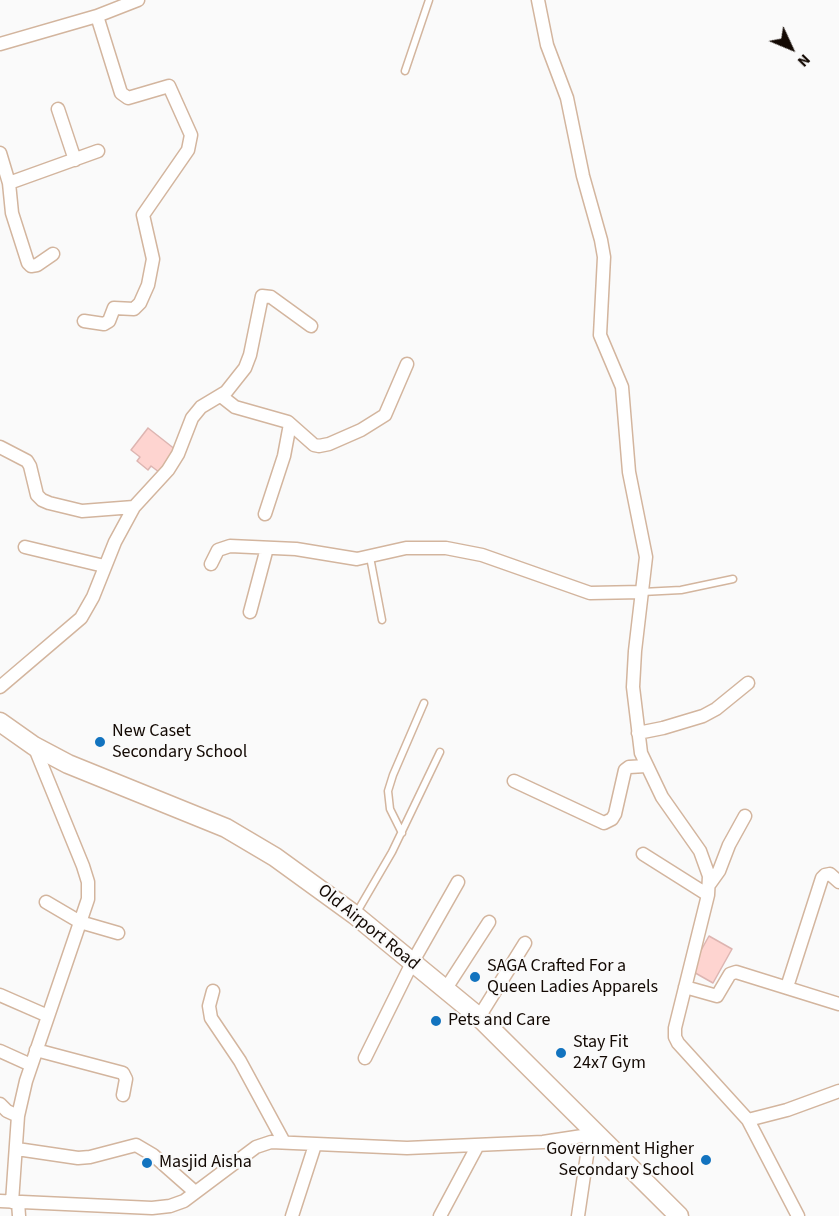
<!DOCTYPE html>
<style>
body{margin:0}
#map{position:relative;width:839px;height:1216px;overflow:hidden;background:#fafafa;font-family:"Source Sans 3",sans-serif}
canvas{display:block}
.north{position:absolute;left:761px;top:18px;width:60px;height:60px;-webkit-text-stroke:4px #fafafa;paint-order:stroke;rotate:134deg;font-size:16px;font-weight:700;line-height:24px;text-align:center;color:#130903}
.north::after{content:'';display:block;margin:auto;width:21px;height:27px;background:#130903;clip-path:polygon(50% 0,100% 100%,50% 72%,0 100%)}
</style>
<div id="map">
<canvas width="839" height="1216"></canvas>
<div class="north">N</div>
</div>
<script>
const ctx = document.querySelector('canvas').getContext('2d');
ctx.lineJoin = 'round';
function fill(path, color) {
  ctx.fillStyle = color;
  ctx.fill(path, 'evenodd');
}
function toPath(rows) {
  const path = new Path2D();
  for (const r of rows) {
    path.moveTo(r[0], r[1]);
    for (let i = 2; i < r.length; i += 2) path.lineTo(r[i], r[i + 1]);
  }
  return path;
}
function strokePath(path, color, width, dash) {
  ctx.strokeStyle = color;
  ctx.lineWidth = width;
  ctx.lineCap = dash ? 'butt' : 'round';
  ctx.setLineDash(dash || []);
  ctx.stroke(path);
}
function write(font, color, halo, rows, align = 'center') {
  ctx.font = font + ' "Source Sans 3",sans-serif';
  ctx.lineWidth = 4.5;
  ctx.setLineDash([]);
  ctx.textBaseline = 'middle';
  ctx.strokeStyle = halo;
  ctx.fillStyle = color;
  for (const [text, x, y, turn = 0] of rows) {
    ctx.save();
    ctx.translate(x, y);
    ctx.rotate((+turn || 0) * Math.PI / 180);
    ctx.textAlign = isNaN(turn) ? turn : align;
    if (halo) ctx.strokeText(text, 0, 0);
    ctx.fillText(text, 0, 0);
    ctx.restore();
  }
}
const building = toPath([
 [148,428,176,450,159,472,151,466,148,470,137,461,140,457,131,450,148,428],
 [709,936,732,949,713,983,690,970,709,936]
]);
fill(building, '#fed4d0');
strokePath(building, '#ddb5b1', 1.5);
const service = toPath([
 [405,71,429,0],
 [370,557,382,620],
 [642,592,681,590,733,579],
 [402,833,390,809,388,791,393,775,424,703],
 [357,912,392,852,440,752]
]);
const minor = toPath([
 [538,0,547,45,567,98,583,176,601,240,604,257,600,335,622,387,629,472,646,557,635,651,633,687,641,753,662,797,700,851,709,876,708,895,675,1028,675,1037,678,1043,748,1120,798,1216],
 [0,44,97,16,138,0],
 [58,109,75,160],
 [0,153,9,183,12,213,28,263,31,266,37,265,53,254],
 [9,183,98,151],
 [84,321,104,324,109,321,114,308,134,309,140,303,148,285,153,259,143,215,188,150,191,135,169,86,128,98,121,93,97,16],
 [221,396,235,407,288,422,314,445,319,446,329,444,361,430,385,415,407,364],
 [0,447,27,461,30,466,37,495,42,500,49,503,82,511,134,507],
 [265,514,284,456,290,424],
 [25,547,104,566],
 [211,564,218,550,230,546,296,549,357,559,406,548,446,548,482,555,590,593,642,592],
 [250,612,267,548],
 [0,687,81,618,93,597,115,542,134,507,168,470,178,454,192,418,201,407,226,392,245,368,250,355,262,296,271,297,311,326],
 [638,733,663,728,703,716,716,709,748,683],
 [514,781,604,823,612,819,615,814,625,770,629,767,646,766],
 [643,854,708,895],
 [709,885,719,871,729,845,745,816],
 [46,902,80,922,118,933],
 [685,987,717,996,730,974,736,972,839,1004],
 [787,987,822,878,825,875,830,874,839,882],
 [445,990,489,922],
 [213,991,209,1006,211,1018,240,1061,284,1142],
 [0,995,48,1016],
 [479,1017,525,943],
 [36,1050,123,1073,126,1079,123,1095],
 [0,1051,31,1065],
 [365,1058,412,963,458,882],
 [0,1104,7,1111,18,1116],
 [748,1120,787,1110,839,1091],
 [17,1149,78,1158,90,1157,136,1145,153,1155,195,1192],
 [0,1201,152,1208,170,1206,184,1201,256,1147,271,1142,407,1148,543,1142,589,1135],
 [12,1202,18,1116,26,1081,88,899,88,882,83,866,34,746],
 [18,1202,19,1216],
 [292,1216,315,1145],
 [440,1216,478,1145],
 [578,1216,591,1128]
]);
const secondary = toPath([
 [0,722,34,746,68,764,226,828,275,857,355,915,479,1017,679,1216]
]);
strokePath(service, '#d3b59e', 9);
strokePath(minor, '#d3b59e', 15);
strokePath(secondary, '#d3b59e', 21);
strokePath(service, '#fff', 6);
strokePath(minor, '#fff', 12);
strokePath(secondary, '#fff', 18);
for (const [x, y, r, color] of [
 [100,742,6,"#1273bf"],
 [475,977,6,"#1273bf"],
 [436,1021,6,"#1273bf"],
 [561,1053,6,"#1273bf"],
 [706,1160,6,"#1273bf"],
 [147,1163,6,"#1273bf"]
]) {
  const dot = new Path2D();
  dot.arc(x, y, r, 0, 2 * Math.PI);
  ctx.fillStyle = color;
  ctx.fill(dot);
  strokePath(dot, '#fafafa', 2);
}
write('18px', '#130903', '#fafafa', [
 ["New Caset",112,732],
 ["Secondary School",112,753],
 ["SAGA Crafted For a",487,967],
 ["Queen Ladies Apparels",487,988],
 ["Pets and Care",448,1021],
 ["Stay Fit",573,1043],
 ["24x7 Gym",573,1064],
 ["Government Higher",694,1150,"right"],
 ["Secondary School",694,1171,"right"],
 ["Masjid Aisha",159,1163]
], 'left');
write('18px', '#130903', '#fafafa', [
 ["Old Airport Road",368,928,39]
]);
</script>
